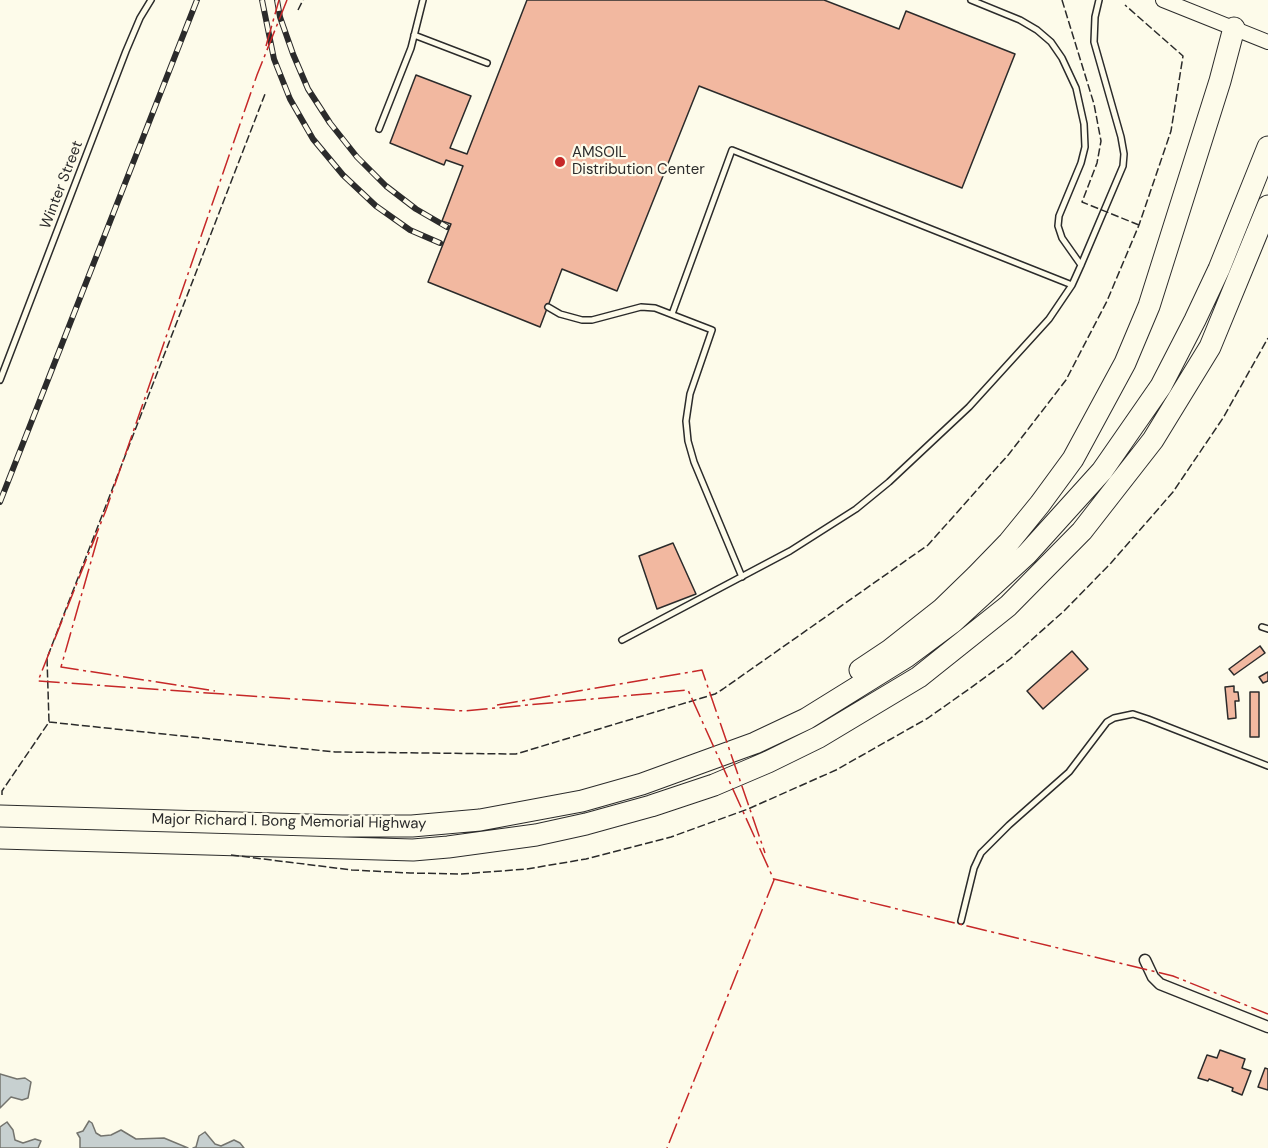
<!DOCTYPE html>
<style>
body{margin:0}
canvas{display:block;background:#fdfbea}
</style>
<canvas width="1268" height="1148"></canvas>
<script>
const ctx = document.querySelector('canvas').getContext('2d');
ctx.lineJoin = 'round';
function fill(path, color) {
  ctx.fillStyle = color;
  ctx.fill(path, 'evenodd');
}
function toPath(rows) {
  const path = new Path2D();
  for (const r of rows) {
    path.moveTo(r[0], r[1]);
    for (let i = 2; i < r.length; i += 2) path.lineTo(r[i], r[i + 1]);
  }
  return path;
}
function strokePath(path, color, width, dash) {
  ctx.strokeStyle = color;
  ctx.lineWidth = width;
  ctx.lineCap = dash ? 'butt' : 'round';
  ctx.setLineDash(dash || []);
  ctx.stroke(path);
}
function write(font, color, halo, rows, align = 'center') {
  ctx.font = font + ' "DM Sans",sans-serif';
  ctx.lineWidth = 4.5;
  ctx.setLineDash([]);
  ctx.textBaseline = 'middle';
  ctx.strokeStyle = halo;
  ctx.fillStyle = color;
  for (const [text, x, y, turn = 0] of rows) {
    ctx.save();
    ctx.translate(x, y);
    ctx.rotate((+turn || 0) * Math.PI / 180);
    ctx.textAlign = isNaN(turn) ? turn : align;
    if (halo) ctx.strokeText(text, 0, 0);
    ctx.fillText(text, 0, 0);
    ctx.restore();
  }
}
const water = toPath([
 [0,1074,17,1079,25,1078,31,1082,28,1098,22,1100,11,1097,0,1108,0,1074],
 [89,1121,92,1123,96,1133,101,1136,111,1135,121,1130,136,1139,164,1138,188,1148,80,1148,80,1138,77,1133,83,1131,89,1121],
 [7,1122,13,1130,15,1140,23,1143,35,1139,41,1141,38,1148,0,1148,0,1127,7,1122],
 [205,1132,215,1144,221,1146,234,1140,240,1143,244,1148,193,1148,196,1147,199,1136,205,1132]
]);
fill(water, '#c7d0d0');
strokePath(water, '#74746e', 1.5);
const building = toPath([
 [527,0,824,0,899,29,906,11,1015,54,962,188,699,86,617,291,562,269,540,327,428,282,451,224,442,221,463,166,446,160,444,165,390,143,416,75,471,96,450,148,467,154,527,0],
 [673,543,696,594,657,609,639,556,673,543],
 [1260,646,1265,653,1234,675,1229,669,1260,646],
 [1072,651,1088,669,1043,709,1027,691,1072,651],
 [1268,672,1268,681,1263,683,1259,677,1268,672],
 [1234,686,1234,692,1238,692,1239,701,1235,701,1236,718,1228,719,1225,687,1234,686],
 [1250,692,1259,692,1259,737,1250,737,1250,692],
 [1220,1050,1245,1059,1242,1068,1251,1071,1242,1095,1232,1091,1233,1088,1209,1079,1208,1081,1198,1078,1207,1055,1217,1058,1220,1050],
 [1265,1068,1268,1069,1268,1090,1258,1087,1265,1068]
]);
fill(building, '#f2b8a0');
strokePath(building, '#2b2b2b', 1.5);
const service = toPath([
 [971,0,1020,20,1037,30,1051,42,1062,58,1076,88,1084,124,1085,147,1081,163,1059,216,1058,226,1062,238,1081,265],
 [414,35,487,63],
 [379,129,411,48,423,0],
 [548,307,560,314,582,320,592,320,641,307,655,308,712,330,690,394,686,421,688,441,694,462,742,577],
 [672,314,732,150,1072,285],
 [0,380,126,51,140,18,151,0],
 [1262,627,1268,629],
 [622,640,790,551,856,509,889,482,969,407,1049,319,1072,285,1081,265,1123,166,1124,154,1121,137,1094,42,1095,17,1099,0],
 [961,921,974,868,981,853,1009,825,1069,772,1107,722,1114,718,1133,714,1148,719,1268,766]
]);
const minor = toPath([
 [1145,960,1153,977,1160,984,1268,1027]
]);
const tertiary = toPath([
 [1163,0,1268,42]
]);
const motorway = toPath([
 [860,670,890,650,942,609,976,576,1009,542,1040,504,1073,459,1125,363,1149,306,1220,81,1234,28],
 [0,816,342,826,412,826,480,820,582,801,642,784,755,743,806,719,906,657,953,622,1027,554,1102,471,1161,386,1195,320,1219,269,1268,147],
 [0,838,413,850,448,847,536,835,586,824,651,806,714,785,768,762,819,737,919,677,1008,606,1082,531,1153,440,1210,347,1268,206]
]);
strokePath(service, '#2b2b2b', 8);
strokePath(minor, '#2b2b2b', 13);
strokePath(tertiary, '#2b2b2b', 16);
strokePath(motorway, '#2b2b2b', 23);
strokePath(service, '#fdfbea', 5);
strokePath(minor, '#fdfbea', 10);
strokePath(tertiary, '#fdfbea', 14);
strokePath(motorway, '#fdfbea', 21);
const rail = toPath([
 [262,0,274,59,290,99,313,139,343,175,376,206,410,230,440,243],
 [277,0,280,17,293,54,308,89,330,123,357,157,386,186,416,209,447,227],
 [0,502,197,0]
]);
strokePath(rail, '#2b2b2b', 6);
strokePath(rail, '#fdfbea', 4, [11]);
strokePath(toPath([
 [1062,0,1094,104,1101,141,1097,163,1082,202,1139,225],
 [298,10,303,0],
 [49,722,335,752,516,754,715,694,723,689,928,545,1009,454,1066,380,1107,301,1139,225,1171,131,1183,56,1125,5],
 [2,795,2,791,49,722,47,658,265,94],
 [231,855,352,870,410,873,461,874,527,869,586,859,671,837,748,809,836,770,928,718,969,689,1010,659,1064,611,1111,563,1173,492,1223,418,1268,338]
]), '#2b2b2b', 1.5, [8, 3]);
strokePath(toPath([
 [287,0,257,75,106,510,38,681,464,711,688,690,774,880,667,1148],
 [266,46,279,0],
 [98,537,61,667,215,691],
 [497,705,702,670,765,853],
 [774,879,1173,976,1268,1014]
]), '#c62828', 1.5, [21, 4.5, 3, 4.5]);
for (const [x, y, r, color] of [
 [560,162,6,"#c62828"]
]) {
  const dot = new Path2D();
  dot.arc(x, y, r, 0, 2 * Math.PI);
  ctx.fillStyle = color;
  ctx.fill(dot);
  strokePath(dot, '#fdfbea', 2);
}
write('15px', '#2b2b2b', '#fdfbea', [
 ["AMSOIL",572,153],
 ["Distribution Center",572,170]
], 'left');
write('15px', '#2b2b2b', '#fdfbea', [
 ["Winter Street",62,185,-69],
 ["Major Richard I. Bong Memorial Highway",289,822,1]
]);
</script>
